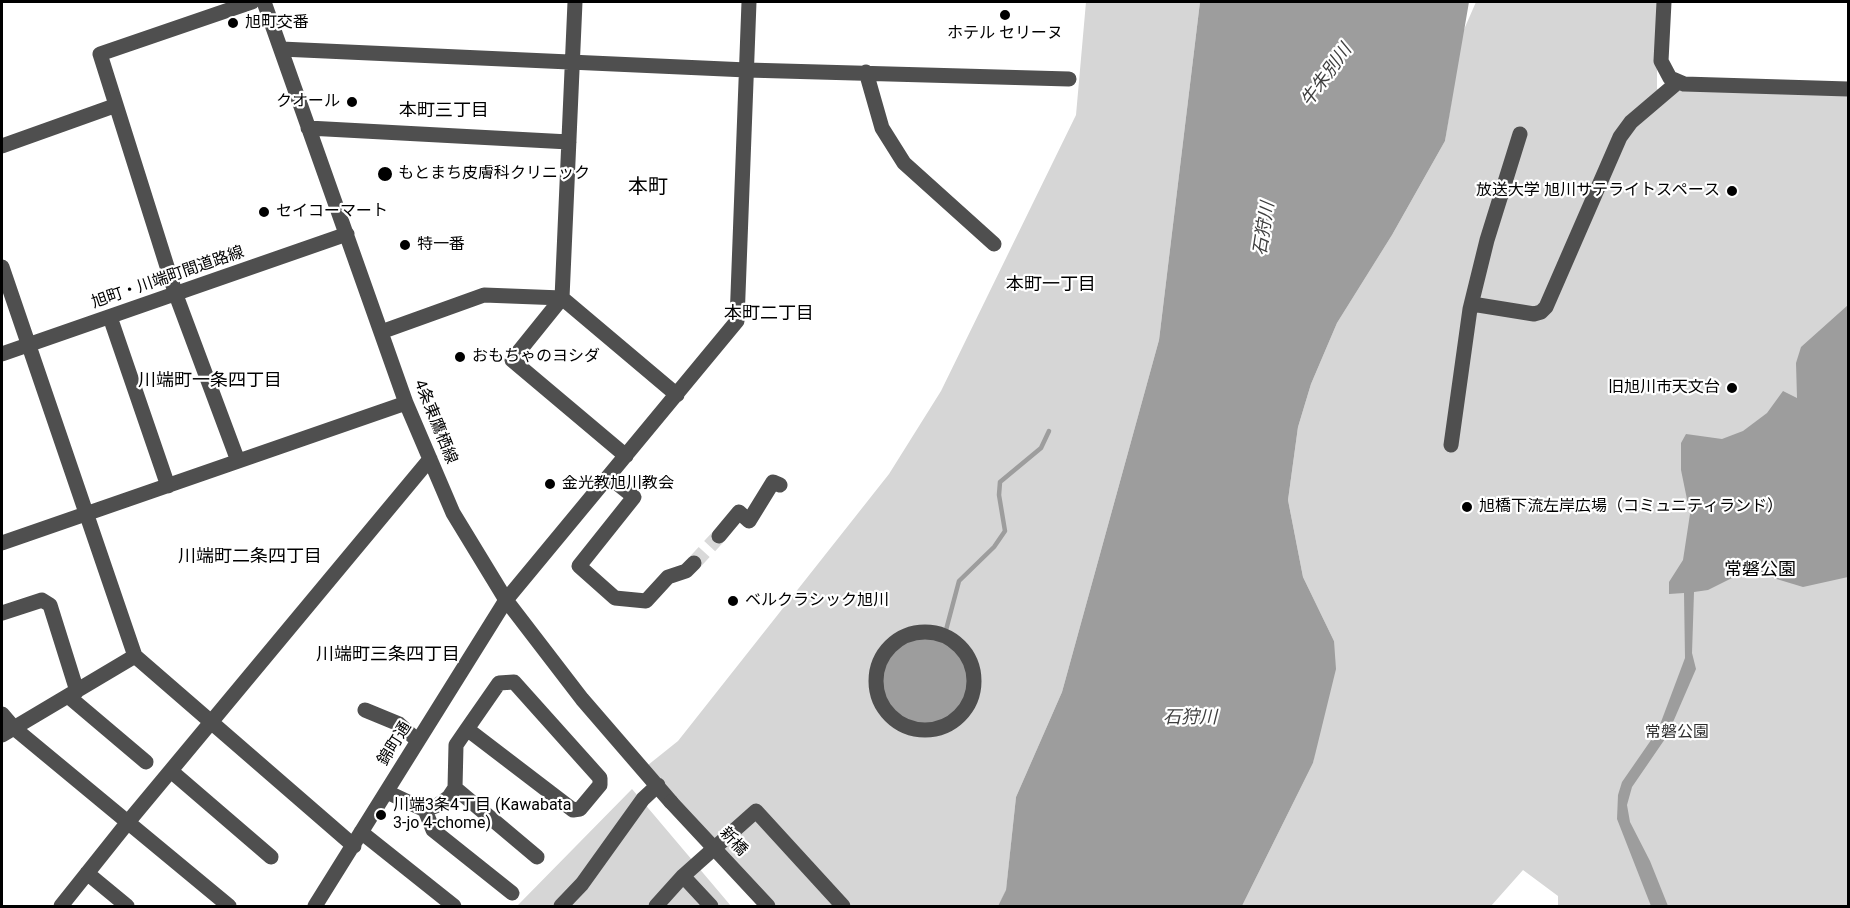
<!DOCTYPE html>
<meta charset="utf-8">
<style>
body{margin:0}
#map{position:relative;width:1850px;height:908px;overflow:hidden;background:#fff;font-family:Roboto,sans-serif}
canvas{display:block}
.frame{position:absolute;inset:0;border:3px solid #000;pointer-events:none}
</style>
<div id="map">
<canvas width="1850" height="908"></canvas>
<div class="frame"></div>
</div>
<script>
const ctx = document.querySelector('canvas').getContext('2d');
ctx.lineJoin = 'round';
function fill(path, color) {
  ctx.fillStyle = color;
  ctx.fill(path, 'evenodd');
}
function toPath(rows) {
  const path = new Path2D();
  for (const r of rows) {
    if (r.length === 3) {
      path.moveTo(r[0] + r[2], r[1]);
      path.arc(r[0], r[1], r[2], 0, 2 * Math.PI);
      continue;
    }
    path.moveTo(r[0], r[1]);
    for (let i = 2; i < r.length; i += 2) path.lineTo(r[i], r[i + 1]);
  }
  return path;
}
function strokePath(path, color, width, dash) {
  ctx.strokeStyle = color;
  ctx.lineWidth = width;
  ctx.lineCap = dash ? 'butt' : 'round';
  ctx.setLineDash(dash || []);
  ctx.stroke(path);
}
function write(font, color, halo, rows, align = 'center') {
  ctx.font = font + ' Roboto,"Noto Sans JP",sans-serif';
  ctx.lineWidth = 4.5;
  ctx.setLineDash([]);
  ctx.textBaseline = 'middle';
  ctx.strokeStyle = halo;
  ctx.fillStyle = color;
  for (const [text, x, y, turn = 0] of rows) {
    ctx.save();
    ctx.translate(x, y);
    ctx.rotate((+turn || 0) * Math.PI / 180);
    ctx.textAlign = isNaN(turn) ? turn : align;
    if (halo) ctx.strokeText(text, 0, 0);
    ctx.fillText(text, 0, 0);
    ctx.restore();
  }
}
fill(toPath([
 [1086,2,1200,2,1159,340,1062,692,1016,797,1006,891,998,906,769,906,643,769,678,741,889,474,941,391,1076,115],
 [1476,2,1657,2,1657,89,1848,94,1848,906,1558,906,1558,896,1523,870,1491,906,1242,906,1313,763,1334,641,1303,577,1288,500,1298,427,1311,384,1337,323,1392,235,1445,141,1462,34],
 [632,789,731,906,517,906]
]), '#d6d6d6');
fill(toPath([
 [1200,2,1469,2,1445,141,1392,235,1337,323,1311,384,1298,427,1288,500,1303,577,1334,641,1336,669,1313,763,1242,906,998,906,1006,890,1016,797,1062,692,1159,340],
 [1848,305,1848,577,1803,587,1760,574,1734,577,1708,590,1694,592,1692,653,1696,669,1667,736,1632,787,1627,805,1630,822,1650,861,1668,906,1651,906,1617,819,1618,795,1622,782,1658,730,1685,658,1684,593,1669,594,1669,582,1683,560,1690,514,1681,470,1681,443,1686,434,1722,439,1743,431,1767,413,1783,391,1797,398,1796,363,1801,347],
 [925,681,44]
]), '#9d9d9d');
strokePath(toPath([
 [946,630,959,581,994,547,1005,531,999,495,1000,482,1041,448,1049,431]
]), '#9d9d9d', 4.5);
strokePath(toPath([
 [694,563,719,536]
]), '#d9d9d9', 15, [15, 8]);
strokePath(toPath([
 [264,2,406,403,453,513,506,600,582,699,671,802],
 [575,2,562,298,512,360,626,456],
 [1664,2,1661,61,1670,78,1684,84,1848,89],
 [281,49,747,70,1069,79],
 [866,72,882,128,904,163,994,244],
 [308,128,569,142],
 [2,146,114,106],
 [2,267,135,656,354,846],
 [1472,304,1534,314,1541,312,1546,307,1620,137,1631,122,1678,82],
 [110,317,168,486],
 [381,332,484,295,562,298,677,395],
 [2,354,347,234],
 [1451,445,1470,309,1487,240,1520,134],
 [238,461,176,295,100,54,252,2],
 [609,477,634,497,579,566,615,598,646,601,668,577,686,571,694,563],
 [719,536,739,512,749,521,773,482,780,485],
 [2,543,406,403],
 [2,613,42,600,50,605,77,691],
 [925,681,49],
 [68,696,146,762],
 [365,710,399,724,418,741],
 [2,714,14,728,229,906],
 [2,735,135,656],
 [171,771,271,857],
 [455,788,537,857],
 [387,792,425,810,438,805,449,797,455,788,456,745,467,729,499,683,514,682,600,778,600,785,580,809,573,810,467,729],
 [425,810,433,830,512,893],
 [361,832,454,906],
 [87,873,127,906],
 [683,876,711,906],
 [61,906,128,822,430,459],
 [315,906,506,600,737,321,749,2],
 [561,906,582,884,643,799,658,785],
 [656,906,683,876,756,811,843,906]
]), '#4f4f4f', 15);
strokePath(toPath([
 [671,802,768,906]
]), '#4f4f4f', 15);
for (const [x, y, r, color] of [
 [1005,15,6,"#000"],
 [233,23,6,"#000"],
 [352,102,6,"#000"],
 [385,174,8,"#000"],
 [1732,191,6,"#000"],
 [264,212,6,"#000"],
 [405,245,6,"#000"],
 [460,357,6,"#000"],
 [1732,388,6,"#000"],
 [550,484,6,"#000"],
 [1467,507,6,"#000"],
 [733,601,6,"#000"],
 [381,815,6,"#000"]
]) {
  const dot = new Path2D();
  dot.arc(x, y, r, 0, 2 * Math.PI);
  ctx.fillStyle = color;
  ctx.fill(dot);
  strokePath(dot, '#fff', 2);
}
write('16px', '#000', '#fff', [
 ["旭町交番",245,23],
 ["ホテル セリーヌ",1005,34,"center"],
 ["クオール",340,102,"right"],
 ["もとまち皮膚科クリニック",398,174],
 ["放送大学 旭川サテライトスペース",1720,191,"right"],
 ["セイコーマート",276,212],
 ["特一番",417,245],
 ["おもちゃのヨシダ",472,357],
 ["旧旭川市天文台",1720,388,"right"],
 ["金光教旭川教会",562,484],
 ["旭橋下流左岸広場（コミュニティランド）",1479,507],
 ["ベルクラシック旭川",745,601],
 ["川端3条4丁目 (Kawabata",393,806],
 ["3-jo 4-chome)",393,824]
], 'left');
write('16px', '#000', '#fff', [
 ["旭町・川端町間道路線",168,278,-19],
 ["4条東鷹栖線",435,422,68],
 ["錦町通",395,744,-58],
 ["新橋",733,842,47]
]);
write('16px', '#2d2d2d', '#fff', [
 ["常磐公園",1677,733]
]);
write('italic 18px', '#3e3e3e', '#fff', [
 ["牛朱別川",1327,76,-54],
 ["石狩川",1265,229,-81],
 ["石狩川",1190,718]
]);
write('18px', '#000', '#fff', [
 ["本町三丁目",444,111],
 ["本町一丁目",1051,285],
 ["本町二丁目",769,314],
 ["川端町一条四丁目",210,381],
 ["川端町二条四丁目",250,557],
 ["常磐公園",1760,570],
 ["川端町三条四丁目",388,655]
]);
write('20px', '#000', '#fff', [
 ["本町",648,188]
]);
</script>
